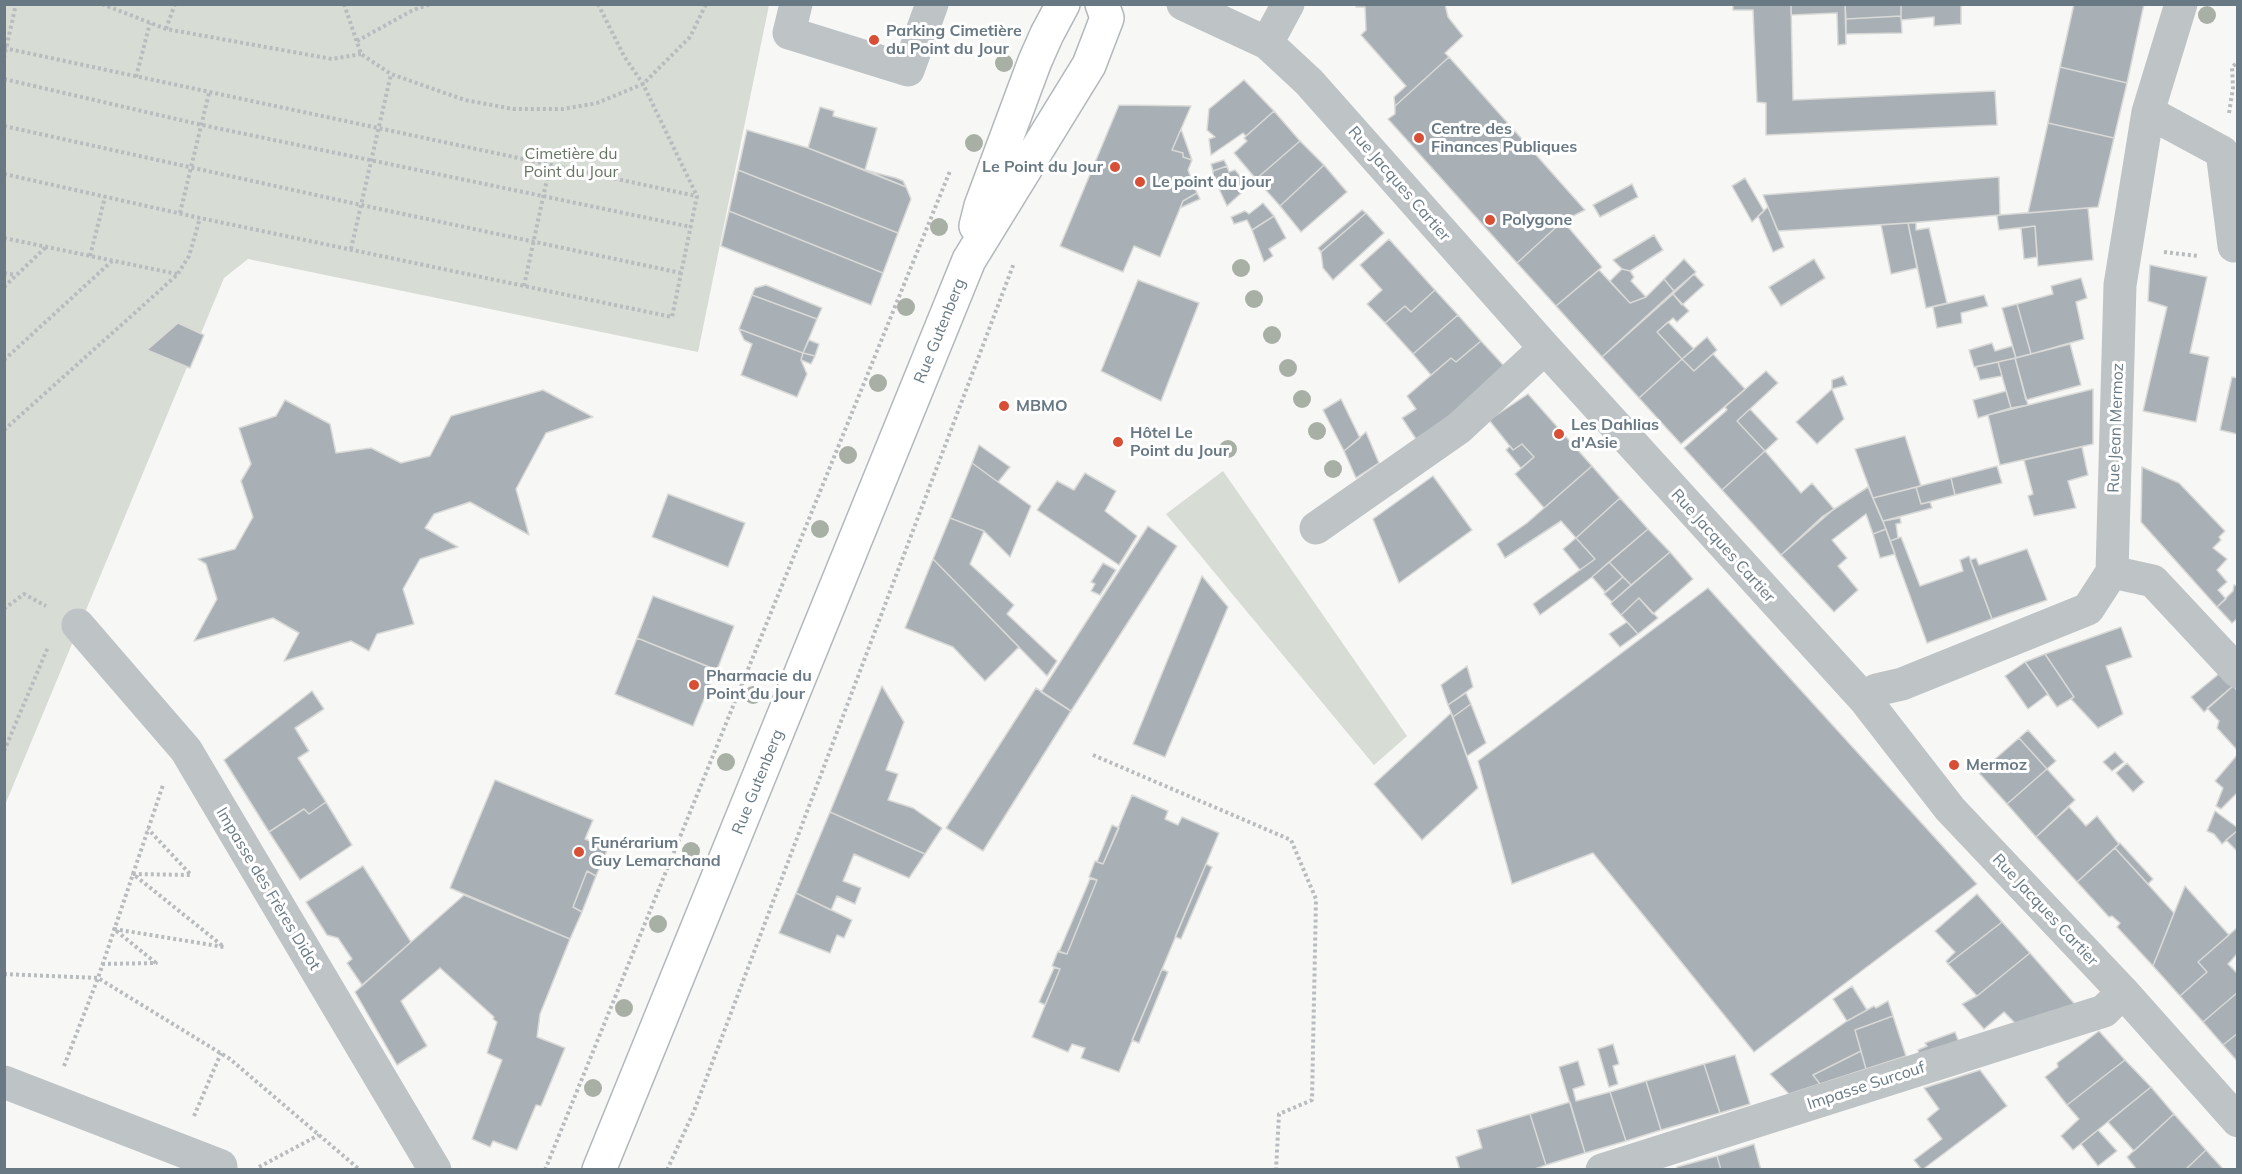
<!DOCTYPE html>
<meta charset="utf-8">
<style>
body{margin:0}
#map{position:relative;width:2242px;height:1174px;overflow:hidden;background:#f7f7f5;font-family:Mulish,sans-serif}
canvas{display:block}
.frame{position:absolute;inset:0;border:6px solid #687984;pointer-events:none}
</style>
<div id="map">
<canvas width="2242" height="1174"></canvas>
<div class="frame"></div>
</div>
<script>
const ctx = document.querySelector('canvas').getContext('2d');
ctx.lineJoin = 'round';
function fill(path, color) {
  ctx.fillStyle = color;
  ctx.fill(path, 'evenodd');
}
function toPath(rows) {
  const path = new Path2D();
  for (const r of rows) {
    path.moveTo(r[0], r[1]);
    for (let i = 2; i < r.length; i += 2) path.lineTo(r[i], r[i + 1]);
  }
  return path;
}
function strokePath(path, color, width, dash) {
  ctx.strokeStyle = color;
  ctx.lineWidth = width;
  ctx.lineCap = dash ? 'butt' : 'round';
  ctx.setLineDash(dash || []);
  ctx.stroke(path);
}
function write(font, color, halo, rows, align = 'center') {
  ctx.font = font + ' Mulish,sans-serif';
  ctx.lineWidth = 6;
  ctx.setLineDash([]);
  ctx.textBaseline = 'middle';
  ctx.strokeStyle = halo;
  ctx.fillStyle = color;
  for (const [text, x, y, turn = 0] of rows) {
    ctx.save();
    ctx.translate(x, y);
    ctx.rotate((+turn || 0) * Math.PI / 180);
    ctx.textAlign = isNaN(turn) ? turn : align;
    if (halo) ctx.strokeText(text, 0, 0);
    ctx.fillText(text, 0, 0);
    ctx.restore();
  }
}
fill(toPath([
 [5,5,769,5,698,352,248,259,224,278,5,805],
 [1223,471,1407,736,1374,765,1166,514]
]), '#d7dcd4');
const building = toPath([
 [1358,4,1445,4,1448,17,1463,36,1445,53,1449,57,1395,106,1394,97,1406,86,1361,35,1366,30,1365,7,1356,7,1358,4],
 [1733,4,1791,4,1793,100,1995,91,1997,125,1766,135,1766,103,1757,102,1753,10,1733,10,1733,4],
 [1791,4,1845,4,1846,44,1838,45,1837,13,1791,15,1791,4],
 [1845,4,1901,4,1901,16,1846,19,1845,4],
 [1901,4,1961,4,1961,24,1934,26,1934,17,1901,20,1901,4],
 [2074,4,2144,4,2127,83,2060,67,2074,4],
 [1901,16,1902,33,1846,34,1846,19,1901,16],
 [1449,57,1585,210,1563,221,1517,263,1388,119,1395,114,1395,106,1449,57],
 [2060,67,2127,83,2114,138,2048,123,2060,67],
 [1244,80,1274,111,1246,136,1243,133,1211,155,1209,139,1215,137,1207,130,1209,109,1244,80],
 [1119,105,1191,106,1172,150,1183,153,1183,157,1192,160,1188,170,1197,193,1183,201,1160,257,1134,246,1123,272,1060,246,1119,105],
 [820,107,834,111,833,116,877,128,865,170,808,148,820,107],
 [1274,111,1300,141,1256,179,1234,153,1247,141,1244,138,1274,111],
 [2048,123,2114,138,2098,207,2028,213,2048,123],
 [1181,129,1192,160,1183,157,1183,153,1172,150,1181,129],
 [747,130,808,148,906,187,911,199,898,233,738,170,747,130],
 [1300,141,1324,165,1280,206,1256,179,1300,141],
 [1224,160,1227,166,1213,171,1211,164,1224,160],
 [1324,165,1347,192,1301,232,1280,206,1324,165],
 [1227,166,1229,172,1235,170,1249,186,1227,206,1213,176,1213,171,1227,166],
 [738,170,898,233,883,273,729,211,738,170],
 [865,170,896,178,903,181,906,187,865,170],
 [1999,177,2000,215,1908,223,1778,231,1763,195,1999,177],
 [1745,178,1764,211,1752,222,1732,186,1745,178],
 [1632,184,1638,197,1600,217,1593,205,1632,184],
 [1197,193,1200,199,1180,208,1183,201,1197,193],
 [1263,203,1274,216,1252,230,1247,220,1234,224,1231,217,1245,211,1249,214,1263,203],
 [1768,207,1784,247,1773,252,1758,216,1768,207],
 [2088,208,2093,260,2038,266,2035,226,1999,230,1997,216,2000,215,2088,208],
 [1362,210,1366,213,1321,252,1318,248,1362,210],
 [729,211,883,273,871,305,721,246,729,211],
 [1366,213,1384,233,1333,280,1323,268,1321,252,1366,213],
 [1274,216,1286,238,1269,249,1273,256,1264,262,1252,230,1274,216],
 [1563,221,1602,267,1556,306,1517,263,1563,221],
 [1908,223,1916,223,1916,230,1929,228,1947,303,1926,308,1908,223],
 [1908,223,1917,268,1891,274,1881,225,1908,223],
 [2035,226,2037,257,2024,259,2021,228,2035,226],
 [1654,235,1663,250,1630,271,1622,269,1613,260,1654,235],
 [1389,239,1435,290,1411,312,1405,306,1385,323,1367,304,1382,290,1360,265,1389,239],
 [1684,259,1696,272,1674,291,1664,279,1684,259],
 [1814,259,1825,278,1781,306,1769,287,1814,259],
 [2150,265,2207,277,2190,353,2209,357,2196,422,2143,411,2167,307,2148,301,2150,265],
 [1622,269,1630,271,1634,277,1631,281,1646,297,1630,303,1610,281,1622,269],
 [1599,270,1630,303,1646,297,1664,279,1674,291,1602,357,1556,306,1599,270],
 [1694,274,1704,285,1682,305,1673,294,1694,274],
 [2081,278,2087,298,2076,302,2084,339,2031,354,2017,304,2053,294,2051,286,2081,278],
 [1138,280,1199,303,1161,401,1101,371,1138,280],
 [766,285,822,308,817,319,752,295,755,288,766,285],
 [1435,290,1458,315,1413,354,1385,323,1405,306,1411,312,1435,290],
 [1673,294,1689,311,1677,322,1673,318,1657,332,1682,359,1639,398,1602,357,1673,294],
 [752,295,817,319,803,353,739,329,752,295],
 [1984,295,1988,306,1961,313,1962,323,1937,328,1933,307,1984,295],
 [2017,304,2031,354,2016,358,2002,308,2017,304],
 [1458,315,1481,341,1456,362,1451,358,1431,375,1413,354,1458,315],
 [1668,322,1694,349,1682,359,1657,332,1668,322],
 [178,323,204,335,190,368,147,350,178,323],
 [739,329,803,353,801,360,807,374,797,397,741,375,752,344,744,340,739,329],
 [1707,337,1717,350,1694,371,1682,359,1707,337],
 [809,340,819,344,815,356,803,353,809,340],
 [1481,341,1505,367,1461,409,1416,439,1402,418,1416,409,1407,396,1451,358,1456,362,1481,341],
 [1992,343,1995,351,2012,346,2016,358,1974,367,1969,350,1992,343],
 [2070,344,2081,385,2026,400,2015,358,2070,344],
 [803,353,815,356,811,364,801,360,803,353],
 [1713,354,1745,389,1681,444,1639,398,1682,359,1694,371,1713,354],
 [2015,358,2028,405,2011,408,1998,362,2015,358],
 [1998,362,2002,376,1980,380,1976,367,1998,362],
 [1766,371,1778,383,1737,421,1765,451,1722,490,1684,448,1727,410,1725,407,1766,371],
 [1843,376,1847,385,1832,389,1832,380,1843,376],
 [2232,377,2238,378,2237,434,2220,430,2232,377],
 [1832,389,1844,419,1817,444,1796,422,1832,389],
 [2093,389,2093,444,2000,465,1988,415,2093,389],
 [543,390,593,417,546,433,516,489,529,535,470,502,434,514,425,528,458,547,420,559,403,589,414,624,377,634,369,651,351,641,284,661,299,633,273,618,194,641,217,599,206,564,198,559,235,549,253,517,241,481,251,464,239,428,276,416,285,400,330,424,336,453,371,448,401,463,430,456,451,416,543,390],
 [2006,391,2011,408,1978,418,1973,400,2006,391],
 [1528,394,1592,466,1544,508,1515,474,1534,457,1522,444,1513,450,1489,420,1528,394],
 [1341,399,1360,438,1344,451,1323,410,1341,399],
 [1750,409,1778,439,1765,451,1737,421,1750,409],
 [1366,432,1379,463,1356,478,1344,451,1366,432],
 [1905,436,1921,486,1873,498,1855,449,1905,436],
 [1522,444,1534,457,1521,468,1506,450,1510,446,1513,450,1522,444],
 [979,445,1010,467,998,482,972,463,979,445],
 [2082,447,2088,475,2068,481,2076,508,2034,516,2028,496,2033,494,2024,460,2082,447],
 [1765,451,1801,493,1812,483,1834,509,1781,555,1722,490,1765,451],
 [972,463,1031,506,1010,557,984,531,950,518,972,463],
 [1592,466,1620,498,1576,538,1561,521,1505,558,1497,544,1527,523,1592,466],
 [1997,466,2002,483,1955,495,1951,478,1997,466],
 [2142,467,2179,483,2225,531,2219,537,2221,540,2213,548,2227,559,2217,570,2227,582,2218,590,2226,599,2217,607,2141,522,2142,467],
 [1085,473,1116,491,1105,511,1137,536,1119,565,1037,510,1057,481,1074,490,1085,473],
 [1433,476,1472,530,1399,583,1373,519,1433,476],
 [1951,478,1955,495,1921,504,1916,487,1951,478],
 [1868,487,1886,529,1873,534,1866,514,1832,540,1847,558,1838,566,1858,590,1834,612,1781,555,1822,517,1868,487],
 [1916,487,1921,504,1930,502,1932,508,1883,521,1873,498,1916,487],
 [668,494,745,523,728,567,652,537,668,494],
 [1620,498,1648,529,1592,577,1540,615,1533,604,1595,559,1576,538,1620,498],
 [950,518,984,531,970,564,1014,605,1007,614,1057,661,1047,676,933,559,950,518],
 [1900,518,1901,523,1896,524,1898,538,1890,541,1883,521,1900,518],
 [1148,526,1177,546,1071,711,1041,692,1148,526],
 [1648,529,1670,552,1631,585,1609,562,1648,529],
 [1886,529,1895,554,1880,558,1873,534,1886,529],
 [1901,537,1920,586,1963,571,1960,560,1969,556,1992,619,1927,643,1890,541,1901,537],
 [1576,538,1595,559,1580,570,1563,549,1576,538],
 [2027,549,2047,600,1992,619,1970,560,1976,558,1979,565,2027,549],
 [1670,552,1693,579,1653,614,1639,598,1621,615,1611,604,1612,602,1670,552],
 [933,559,1019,647,985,681,953,647,905,628,933,559],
 [1609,562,1623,577,1605,592,1592,577,1609,562],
 [1103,563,1116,570,1100,595,1091,591,1095,584,1091,582,1103,563],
 [1202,576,1228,607,1165,757,1133,744,1202,576],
 [1623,577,1631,585,1612,602,1604,594,1623,577],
 [2234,585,2238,586,2238,618,2232,623,2217,607,2233,591,2234,585],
 [1708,588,1977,884,1754,1052,1593,853,1512,884,1478,761,1708,588],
 [653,596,734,626,717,670,637,638,653,596],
 [1639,598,1658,618,1638,634,1621,615,1639,598],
 [1627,622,1638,634,1620,647,1609,634,1627,622],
 [2121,627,2132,657,2106,666,2123,714,2098,728,2071,699,2074,697,2045,654,2121,627],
 [637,638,716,670,693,726,615,694,637,638],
 [2045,654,2074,697,2057,707,2025,662,2045,654],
 [2025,662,2048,694,2028,709,2005,676,2025,662],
 [1467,666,1473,687,1448,705,1441,685,1467,666],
 [2220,673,2233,686,2204,712,2191,697,2220,673],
 [882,686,904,722,886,770,898,774,888,800,913,808,942,828,925,854,830,812,882,686],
 [2233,686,2238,691,2238,751,2217,728,2219,721,2207,708,2233,686],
 [1036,688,1071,711,983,851,946,828,1036,688],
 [312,691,324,709,295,728,309,751,298,758,326,802,309,814,304,809,269,832,224,760,312,691],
 [1466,693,1471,704,1453,717,1448,705,1466,693],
 [1471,704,1486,743,1467,756,1453,717,1471,704],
 [1451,713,1478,788,1422,840,1374,784,1451,713],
 [2028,730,2056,761,2047,769,2019,738,2028,730],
 [2019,738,2047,769,2007,804,1979,773,2019,738],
 [2115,752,2124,762,2112,771,2103,762,2115,752],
 [2238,754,2238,792,2221,809,2216,806,2223,788,2215,781,2238,754],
 [2127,763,2144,782,2133,792,2116,773,2127,763],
 [2047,769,2075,800,2036,837,2007,804,2047,769],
 [495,780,593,820,585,839,608,848,596,876,587,871,573,907,582,912,570,939,450,888,495,780],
 [1132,795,1168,811,1165,819,1178,825,1182,817,1219,833,1119,1072,1081,1058,1085,1048,1072,1044,1068,1052,1032,1037,1060,969,1052,966,1058,951,1067,954,1097,880,1089,877,1095,861,1103,864,1132,795],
 [326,802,352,845,300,880,269,832,304,809,309,814,326,802],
 [2069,807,2086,826,2097,816,2119,844,2077,882,2036,837,2069,807],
 [2215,811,2238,828,2238,830,2222,844,2214,834,2207,831,2215,811],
 [830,812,925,854,909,878,854,854,843,881,861,888,855,904,837,896,831,910,796,893,830,812],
 [1112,825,1119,828,1103,864,1097,862,1112,825],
 [2238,830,2238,852,2226,840,2238,830],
 [2120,843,2153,879,2148,884,2115,848,2120,843],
 [2115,848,2174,913,2153,966,2117,927,2120,923,2112,916,2109,917,2077,882,2115,848],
 [1206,864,1212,867,1181,939,1175,937,1206,864],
 [363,866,411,942,362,985,347,963,352,959,338,938,327,935,306,902,363,866],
 [587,871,596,876,582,912,573,907,587,871],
 [1090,879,1097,880,1067,954,1059,952,1090,879],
 [2185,886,2229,935,2198,962,2207,972,2180,996,2153,966,2185,886],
 [796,893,852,920,844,938,837,935,830,953,779,933,796,893],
 [1977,894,2002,922,1948,964,1946,961,1955,952,1935,931,1977,894],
 [464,895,570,939,540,1014,537,1037,565,1048,541,1106,536,1105,517,1150,493,1141,490,1147,472,1139,502,1060,487,1053,497,1022,493,1019,494,1017,440,968,401,1001,427,1046,397,1065,355,992,464,895],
 [2002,922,2030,953,1977,996,1948,964,2002,922],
 [2238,927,2238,953,2228,964,2238,974,2238,992,2203,1022,2180,996,2207,972,2198,962,2238,927],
 [2030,953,2079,1009,2015,1023,2004,1012,1984,1029,1962,1004,1977,996,2030,953],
 [1054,968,1060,969,1045,1005,1039,1002,1054,968],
 [1162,969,1168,972,1139,1043,1132,1040,1162,969],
 [1852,986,1867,1010,1847,1021,1833,999,1852,986],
 [2238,992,2238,1033,2223,1045,2203,1022,2238,992],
 [1888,1001,1893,1016,1855,1030,1861,1051,1813,1075,1820,1084,1789,1094,1770,1074,1847,1021,1867,1010,1874,1006,1876,1008,1888,1001],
 [1893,1016,1906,1056,1866,1069,1855,1030,1893,1016],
 [2099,1031,2125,1060,2067,1105,2045,1077,2058,1067,2057,1063,2099,1031],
 [1955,1032,1960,1045,1920,1058,1918,1050,1927,1046,1925,1043,1955,1032],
 [2238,1033,2238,1062,2223,1045,2238,1033],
 [1613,1044,1619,1064,1613,1066,1618,1084,1609,1087,1598,1049,1613,1044],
 [1861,1051,1866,1069,1820,1084,1813,1075,1861,1051],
 [1735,1055,1750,1104,1720,1113,1704,1064,1735,1055],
 [2125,1060,2151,1087,2073,1150,2061,1136,2079,1119,2067,1105,2125,1060],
 [1578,1061,1585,1085,1573,1089,1576,1101,1610,1092,1626,1141,1585,1153,1559,1067,1578,1061],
 [1704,1064,1720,1113,1661,1130,1646,1081,1704,1064],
 [1980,1070,2007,1106,1922,1170,1914,1160,1942,1139,1927,1119,1939,1109,1924,1088,1980,1070],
 [1646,1081,1661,1130,1626,1141,1610,1092,1646,1081],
 [2151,1087,2174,1114,2134,1151,2108,1122,2151,1087],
 [1570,1102,1585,1153,1546,1165,1530,1114,1570,1102],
 [1530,1114,1546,1165,1532,1170,1460,1170,1456,1157,1482,1148,1477,1130,1530,1114],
 [2174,1114,2206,1150,2185,1170,2137,1170,2127,1157,2174,1114],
 [2098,1130,2117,1151,2098,1166,2081,1144,2098,1130],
 [1754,1144,1761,1170,1721,1170,1717,1156,1754,1144],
 [2206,1150,2224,1170,2185,1170,2206,1150],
 [1717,1156,1721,1170,1677,1170,1677,1167,1717,1156]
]);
fill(building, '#a8b0b5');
strokePath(building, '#d9d9d7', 1.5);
const major = toPath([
 [976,226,981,206,1035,61,1047,34,1063,4],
 [599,1170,969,260,1089,65,1107,18,1102,4]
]);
strokePath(major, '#b2b7bb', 36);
strokePath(toPath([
 [102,4,166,29,332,59,361,54],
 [344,4,361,54,391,74,465,100,513,109,563,109,597,103,643,84,690,37,706,4],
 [166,29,175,4],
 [357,41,413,10,431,4],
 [4,48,696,196],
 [4,58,16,4],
 [136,77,150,23],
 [4,79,202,125,691,227],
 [2229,113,2233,88,2232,67,2238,62],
 [4,126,361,205,681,273],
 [4,174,200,218,672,317,697,196,643,84,624,56,598,4],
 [180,213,209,93],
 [4,238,177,274],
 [351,249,391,74],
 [2164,252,2198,256],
 [90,256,105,197],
 [4,273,16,275],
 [524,286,550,165],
 [4,287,46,247],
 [4,360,112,261],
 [4,430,177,275,189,256,200,218],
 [4,609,24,594,46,606],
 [4,751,48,647],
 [1093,755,1291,840,1316,899,1312,1100,1279,1114,1276,1170],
 [102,964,156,963,114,929,224,947,133,874,191,875,148,829],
 [4,974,98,978,230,1059,360,1170],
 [64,1066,98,978,163,785],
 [194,1116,221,1053],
 [259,1167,319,1135],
 [545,1170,950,171],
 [667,1170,694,1111,1014,263]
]), '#b9bcbe', 4, [3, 3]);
strokePath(toPath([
 [796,4,789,33,908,70,932,4],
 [1183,4,1267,43,1309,82,1545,348,1866,701,1950,809,2123,992,2238,1121],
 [1267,43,1288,4],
 [2148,112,2222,152,2234,246],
 [1316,528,1459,428,1545,348],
 [2112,572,2153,581,2238,672],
 [78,625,186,750,435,1170],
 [1866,701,1876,690,1902,684,2088,609,2112,572,2120,285,2148,112,2181,4],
 [4,1082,221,1166,221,1170],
 [1602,1170,2104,1011,2123,992]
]), '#bec3c6', 33);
strokePath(major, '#fff', 33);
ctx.fillStyle = '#a8b0a5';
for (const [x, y] of [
 [2207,15],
 [1004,63],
 [974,143],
 [939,227],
 [1241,268],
 [1254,299],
 [906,307],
 [1272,335],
 [1288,368],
 [878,383],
 [1302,399],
 [1317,431],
 [1228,449],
 [848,455],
 [1333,469],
 [820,529],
 [753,695],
 [726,762],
 [691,851],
 [658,924],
 [624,1008],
 [593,1088]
]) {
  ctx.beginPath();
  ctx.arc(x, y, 9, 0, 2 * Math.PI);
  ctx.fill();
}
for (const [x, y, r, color] of [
 [874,40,6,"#d74f35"],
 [1419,138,6,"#d74f35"],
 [1115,167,6,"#d74f35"],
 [1140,182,6,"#d74f35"],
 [1490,220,6,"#d74f35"],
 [1004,406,6,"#d74f35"],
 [1559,434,6,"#d74f35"],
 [1118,442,6,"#d74f35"],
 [694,685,6,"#d74f35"],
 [1954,765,6,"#d74f35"],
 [579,852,6,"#d74f35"]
]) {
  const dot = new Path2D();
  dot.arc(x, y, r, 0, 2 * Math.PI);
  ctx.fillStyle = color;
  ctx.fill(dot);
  strokePath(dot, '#fff', 2);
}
write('bold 16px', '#687984', '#fff', [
 ["Parking Cimetière",886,31],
 ["du Point du Jour",886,49],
 ["Centre des",1431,129],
 ["Finances Publiques",1431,147],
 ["Le Point du Jour",1103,167,"right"],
 ["Le point du jour",1152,182],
 ["Polygone",1502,220],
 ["MBMO",1016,406],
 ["Les Dahlias",1571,425],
 ["d'Asie",1571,443],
 ["Hôtel Le",1130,433],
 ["Point du Jour",1130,451],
 ["Pharmacie du",706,676],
 ["Point du Jour",706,694],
 ["Mermoz",1966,765],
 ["Funérarium",591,843],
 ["Guy Lemarchand",591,861]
], 'left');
write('16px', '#677663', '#fff', [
 ["Cimetière du",571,154],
 ["Point du Jour",571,172]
]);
write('16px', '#687984', '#fff', [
 ["Rue Jacques Cartier",1399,184,49],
 ["Rue Gutenberg",940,331,-68],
 ["Rue Jean Mermoz",2116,428,-88],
 ["Rue Jacques Cartier",1723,546,48],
 ["Rue Gutenberg",758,782,-68],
 ["Impasse des Frères Didot",268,889,59],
 ["Rue Jacques Cartier",2045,910,47],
 ["Impasse Surcouf",1866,1086,-18]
]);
</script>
